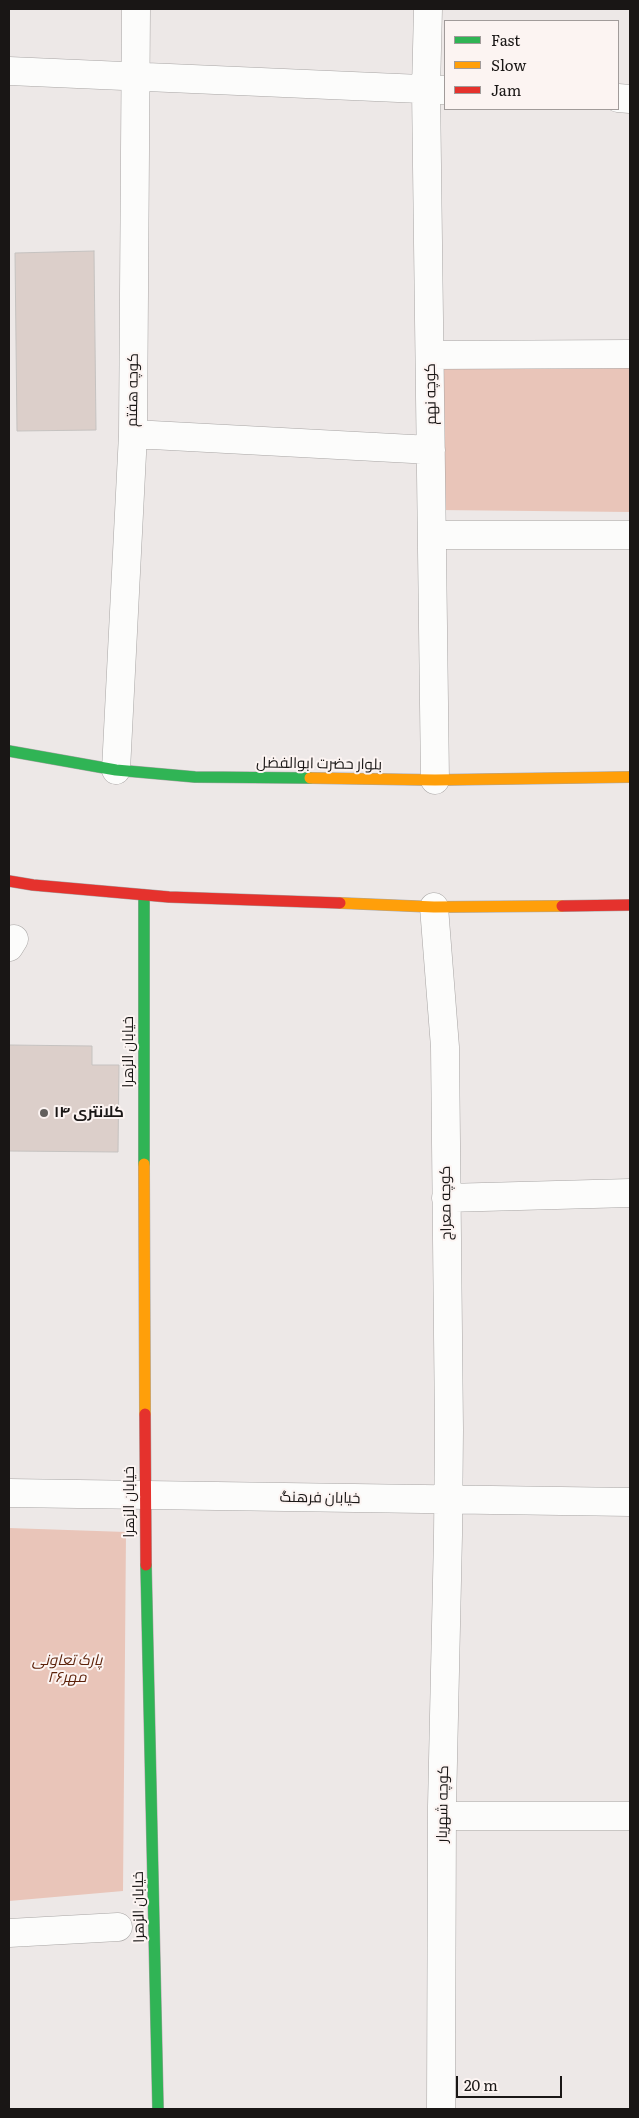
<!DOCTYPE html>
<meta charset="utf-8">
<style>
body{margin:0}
#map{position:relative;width:639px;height:2118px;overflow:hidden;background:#ede8e7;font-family:Literata,serif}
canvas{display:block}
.frame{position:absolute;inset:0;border:10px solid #191615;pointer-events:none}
.legend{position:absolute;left:444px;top:20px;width:175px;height:90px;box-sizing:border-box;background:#fcf4f2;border:1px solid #a19b9a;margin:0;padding:6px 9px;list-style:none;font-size:15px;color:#191615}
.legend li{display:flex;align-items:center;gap:10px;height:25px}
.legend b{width:25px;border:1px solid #a19b9a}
.scale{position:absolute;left:456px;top:2076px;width:106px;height:22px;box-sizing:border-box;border:2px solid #191615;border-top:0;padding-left:6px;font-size:15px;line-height:18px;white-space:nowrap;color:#191615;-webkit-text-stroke:4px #fcf4f2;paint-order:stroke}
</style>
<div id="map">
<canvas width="639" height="2118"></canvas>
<div class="frame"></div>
<ul class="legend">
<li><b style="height:6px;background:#30b455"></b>Fast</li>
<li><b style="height:6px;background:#ff9f0a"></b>Slow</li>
<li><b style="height:6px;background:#e5322d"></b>Jam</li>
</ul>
<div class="scale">20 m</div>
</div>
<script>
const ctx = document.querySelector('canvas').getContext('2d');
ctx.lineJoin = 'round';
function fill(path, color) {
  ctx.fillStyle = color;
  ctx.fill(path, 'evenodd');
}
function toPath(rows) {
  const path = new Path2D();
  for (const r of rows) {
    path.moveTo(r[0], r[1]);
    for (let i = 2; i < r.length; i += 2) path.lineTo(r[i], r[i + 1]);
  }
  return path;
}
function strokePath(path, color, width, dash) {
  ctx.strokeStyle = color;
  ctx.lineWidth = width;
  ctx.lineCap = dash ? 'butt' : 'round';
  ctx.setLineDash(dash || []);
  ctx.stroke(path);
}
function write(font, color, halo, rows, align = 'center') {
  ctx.font = font + ' Literata,Cairo,serif';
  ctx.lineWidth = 4;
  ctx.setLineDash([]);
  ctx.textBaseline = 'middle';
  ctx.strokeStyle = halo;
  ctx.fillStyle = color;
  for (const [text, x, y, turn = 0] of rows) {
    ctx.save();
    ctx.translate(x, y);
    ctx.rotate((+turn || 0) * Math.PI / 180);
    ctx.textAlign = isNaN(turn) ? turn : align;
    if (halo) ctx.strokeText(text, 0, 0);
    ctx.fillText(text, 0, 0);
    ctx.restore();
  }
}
fill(toPath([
 [630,368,630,512,438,510,440,369],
 [9,1528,126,1532,123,1891,9,1901]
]), '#e9c5b9');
const building = toPath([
 [94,251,96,430,17,431,15,253,94,251],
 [9,1045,92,1046,92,1065,119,1065,118,1152,9,1151,9,1045]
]);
fill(building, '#dccfca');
strokePath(building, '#c5c2c0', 1);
const street = toPath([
 [428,9,426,89,435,780],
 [9,71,444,90],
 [618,98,630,99],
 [430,355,630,354],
 [133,434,431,450],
 [433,535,630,535],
 [116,770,133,434,136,9],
 [434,907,445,1047,449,1430,448,1535,442,1806,441,2109],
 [9,947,14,939],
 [446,1198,630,1193],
 [9,1493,630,1502],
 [442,1816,630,1816],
 [9,1933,118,1927]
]);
const fast = toPath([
 [9,751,116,770,195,777,310,778],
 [144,895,144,1164],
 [146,1565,158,2109]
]);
const slow = toPath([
 [310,778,435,780,630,777],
 [340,903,434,907,562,906],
 [144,1164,145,1414]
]);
const jam = toPath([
 [9,881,33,885,169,897,340,903],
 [562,906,630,905],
 [145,1414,146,1565]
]);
strokePath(street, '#a8a5a4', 29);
strokePath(fast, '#a8a5a4', 12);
strokePath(slow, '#a8a5a4', 12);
strokePath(jam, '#a8a5a4', 12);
strokePath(street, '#fcfcfb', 28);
strokePath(fast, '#30b455', 11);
strokePath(slow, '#ff9f0a', 11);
strokePath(jam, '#e5322d', 11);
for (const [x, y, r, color] of [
 [44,1113,5,"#63605e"]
]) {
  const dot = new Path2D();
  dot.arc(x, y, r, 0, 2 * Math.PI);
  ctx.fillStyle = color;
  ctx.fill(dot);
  strokePath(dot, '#fcf4f2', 2);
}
write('15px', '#191615', '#fcf4f2', [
 ["کوچه هفتم",133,390,-89],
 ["کوچه نهم",431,394,-91],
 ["بلوار حضرت ابوالفضل",319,764,1],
 ["خیابان الزهرا",129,1052,-90],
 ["کوچه معراج",446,1203,-91],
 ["خیابان فرهنگ",320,1498,1],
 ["خیابان الزهرا",130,1502,-90],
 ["کوچه شهریار",443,1804,-89],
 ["خیابان الزهرا",139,1907,-91]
]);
write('bold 15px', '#191615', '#fcf4f2', [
 ["کلانتری ۱۴",54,1113]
], 'left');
write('italic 15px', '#5c2109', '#fcf4f2', [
 ["پارک تعاونی",67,1661],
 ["مهر۲۶",67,1678]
]);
</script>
